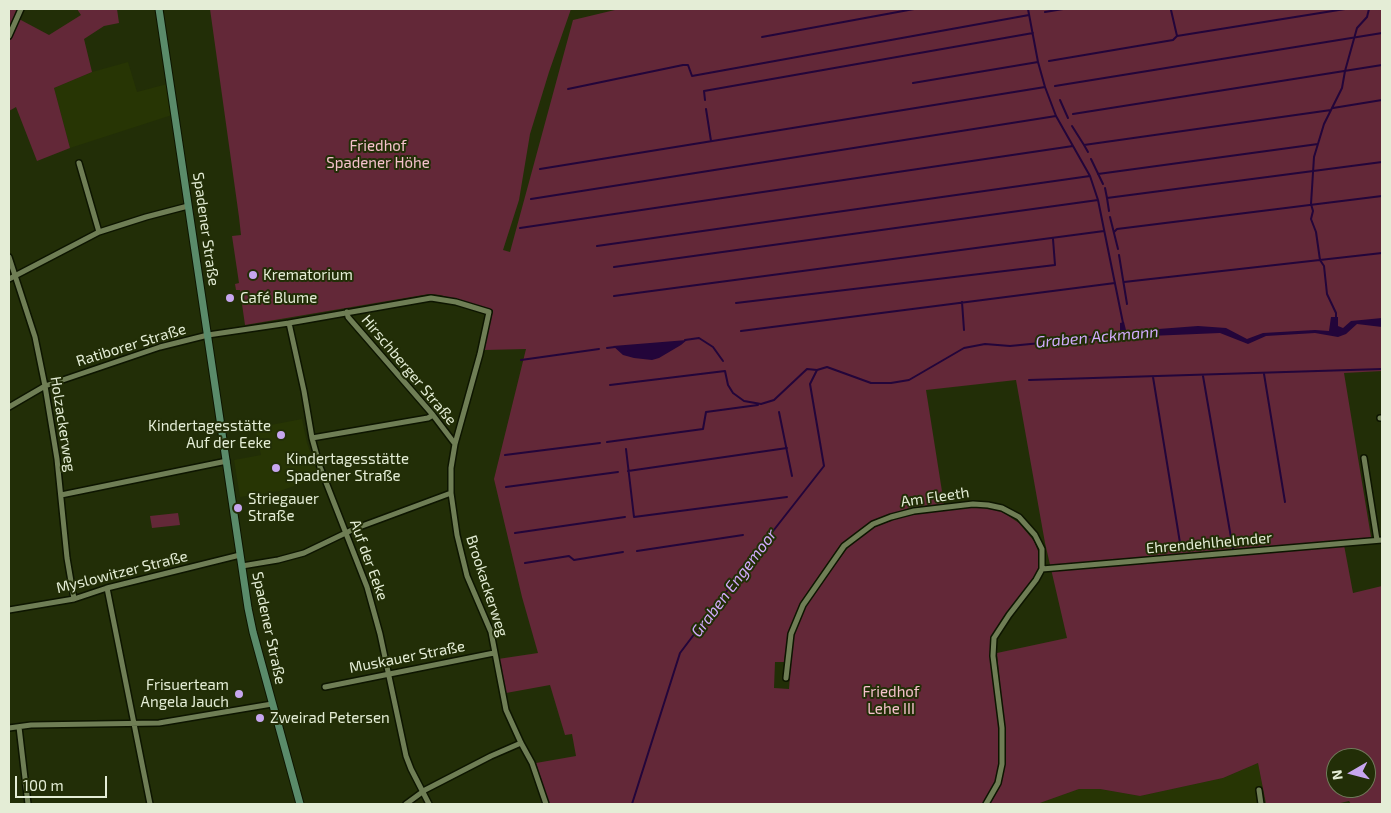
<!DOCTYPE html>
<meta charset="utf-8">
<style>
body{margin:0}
#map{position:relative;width:1391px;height:813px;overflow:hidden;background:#222e07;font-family:"Exo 2",sans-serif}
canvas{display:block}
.frame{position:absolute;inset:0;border:10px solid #e4edd6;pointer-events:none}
.north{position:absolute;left:1326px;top:748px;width:50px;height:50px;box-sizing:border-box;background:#222e07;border:1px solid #707a5a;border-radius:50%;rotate:262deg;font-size:14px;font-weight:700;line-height:20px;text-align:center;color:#e4edd6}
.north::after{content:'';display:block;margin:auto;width:18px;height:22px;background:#c7a6ef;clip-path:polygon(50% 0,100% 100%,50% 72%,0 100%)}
.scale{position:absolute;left:15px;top:776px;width:92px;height:22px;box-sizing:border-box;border:2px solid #e4edd6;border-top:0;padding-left:6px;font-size:15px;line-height:18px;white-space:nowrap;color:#e4edd6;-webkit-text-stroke:4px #222e07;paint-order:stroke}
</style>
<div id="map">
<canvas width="1391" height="813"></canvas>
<div class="frame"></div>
<div class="north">N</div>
<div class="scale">100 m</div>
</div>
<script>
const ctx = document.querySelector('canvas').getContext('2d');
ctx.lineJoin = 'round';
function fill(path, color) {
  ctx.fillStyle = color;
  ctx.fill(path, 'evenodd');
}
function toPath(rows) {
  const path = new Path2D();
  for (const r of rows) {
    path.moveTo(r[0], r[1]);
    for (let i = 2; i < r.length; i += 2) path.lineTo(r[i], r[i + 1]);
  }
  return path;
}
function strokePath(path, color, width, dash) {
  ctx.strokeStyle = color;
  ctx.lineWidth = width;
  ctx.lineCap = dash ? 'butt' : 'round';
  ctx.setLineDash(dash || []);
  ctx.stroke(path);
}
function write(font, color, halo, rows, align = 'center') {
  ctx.font = font + ' "Exo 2",sans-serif';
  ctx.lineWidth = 4;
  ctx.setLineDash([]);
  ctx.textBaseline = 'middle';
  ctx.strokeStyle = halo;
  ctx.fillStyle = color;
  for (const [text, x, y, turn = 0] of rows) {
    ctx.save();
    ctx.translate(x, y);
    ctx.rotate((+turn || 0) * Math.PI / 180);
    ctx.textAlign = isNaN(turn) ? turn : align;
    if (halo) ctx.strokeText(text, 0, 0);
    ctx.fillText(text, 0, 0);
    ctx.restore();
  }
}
fill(toPath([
 [128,62,137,92,167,84,172,115,70,148,54,88,92,72],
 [302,419,307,443,319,477,280,491,240,497,234,460,261,455,255,428],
 [1258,763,1266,804,1037,804,1079,789,1100,789,1140,796,1223,778]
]), '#273504');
fill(toPath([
 [9,9,23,9,19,19,49,35,81,15,77,9,117,9,119,23,104,26,84,39,92,72,54,88,70,148,37,161,16,107,9,111],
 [210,9,571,9,549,72,530,134,519,200,503,250,510,252,573,20,619,9,1382,9,1382,371,1344,373,1372,543,1344,545,1353,593,1382,586,1382,804,1351,804,1349,801,1336,804,1266,804,1258,763,1223,778,1140,796,1100,789,1079,789,1037,804,989,804,1000,783,1004,729,997,653,1067,638,1045,543,1016,380,926,390,944,504,912,507,874,521,840,545,802,600,788,634,784,662,775,662,774,688,789,689,793,634,805,606,849,546,874,527,910,514,974,506,1001,511,1019,523,1034,541,1040,556,1038,569,1034,578,1006,613,992,638,990,657,1000,728,1000,763,997,779,990,793,983,803,549,804,536,763,576,756,572,734,565,735,550,685,506,693,498,659,538,653,522,597,494,479,526,349,484,350,493,310,440,295,429,294,245,325,240,290,236,290,235,284,239,283,232,236,241,235,239,217],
 [1336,758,1366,758,1366,788,1336,788],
 [178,513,180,525,152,528,150,516]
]), '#632838');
fill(toPath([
 [1331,317,1338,317,1338,326,1343,328,1351,321,1382,318,1382,327,1357,324,1346,334,1338,337,1315,333,1266,336,1248,344,1220,333,1126,337,1121,334,1120,331,1120,323,1124,322,1126,330,1132,331,1198,326,1226,328,1247,339,1263,333,1315,330,1329,331],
 [687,340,681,345,659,358,652,360,634,358,623,355,613,346]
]), '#23053a');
strokePath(toPath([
 [1028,9,1038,62,1045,87,1056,116,1090,176,1098,200,1123,323],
 [1171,10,1177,36],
 [1045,12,1063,9],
 [762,37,914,9],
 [1049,61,1173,40,1177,36,1345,9],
 [913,83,1038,62],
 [1055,86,1382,33],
 [568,89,683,65,688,65,692,76,1029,15],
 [705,100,704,91,1033,33],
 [1060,100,1068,118],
 [1333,108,1382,100],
 [706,109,711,141],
 [1073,114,1382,65],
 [1072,126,1084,145],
 [1088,152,1084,145,1331,110],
 [1091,159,1103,184],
 [540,169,1045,87],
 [1098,174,1318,144],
 [1105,188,1107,198],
 [531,199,1056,116],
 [1109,211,1107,198,1382,162],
 [1110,217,1118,249],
 [520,228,1073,146],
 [1114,232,1117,229,1382,196],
 [597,246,1090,176],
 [1119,255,1127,304],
 [614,267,1098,200],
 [1124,282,1382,253],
 [614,296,1104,231],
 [962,302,964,330],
 [736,303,1055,265,1053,239],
 [1336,319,1336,313,1327,294,1324,266,1320,260,1316,232,1311,219,1313,211,1311,204,1314,157,1324,124,1342,88,1345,71,1357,28,1367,17,1369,9],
 [741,331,1115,283],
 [685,340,699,338,713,347,723,361],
 [607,348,615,347],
 [521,360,599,349],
 [1264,374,1285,502],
 [1203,376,1233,549],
 [1153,377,1181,549],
 [1029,380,1382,369],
 [610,385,725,371,728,385,733,393,744,401,761,404,774,400,807,369,817,370,827,367,871,383,891,383,909,380,964,348,985,344,1010,346,1051,342,1123,333],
 [779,412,792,476],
 [607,442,703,429,706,412,758,405],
 [626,449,634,517,787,497],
 [505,455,600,443],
 [628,471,787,448],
 [506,487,618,472],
 [515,533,625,517],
 [637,551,743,535],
 [525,563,569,556,574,560,623,552],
 [632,804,680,653,748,563,824,466,810,384,817,370]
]), '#23053a', 2);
const street = toPath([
 [9,36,21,9],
 [79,163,99,232],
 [9,257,35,337,45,386,57,459,67,558,74,599],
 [9,279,99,232,146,217,188,206],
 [347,312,348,317,433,415,455,444],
 [289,323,304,391,312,438,320,467,367,587,380,634,406,756,411,769,429,804],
 [9,407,45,386,160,347,208,335,289,323,431,298,456,302,489,312,480,354,455,444,451,468,451,493,457,535,467,576,491,632,506,710,521,743,532,763,546,804],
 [1380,418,1382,418],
 [312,438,428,418,433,415],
 [1364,458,1377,540],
 [61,495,227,461],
 [242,566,278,560,304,553,354,529,451,493],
 [1042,569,1382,540],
 [107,588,150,804],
 [9,610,74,599,107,588,240,555],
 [786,678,791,634,803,605,844,546,873,524,891,517,914,511,973,504,988,505,1002,508,1019,517,1035,535,1042,549,1042,569,1036,580,1009,615,994,638,993,656,1002,728,1002,764,998,783,986,804],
 [325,687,494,653],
 [19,727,28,804],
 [9,728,31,725,159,723,272,704],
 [1259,790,1261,804],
 [406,804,425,790,491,756,521,743]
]);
const secondary = toPath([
 [159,9,248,608,253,632,300,804]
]);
strokePath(street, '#0d1500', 8);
strokePath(secondary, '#0d1500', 9);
strokePath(street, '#6f7e55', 5);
strokePath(secondary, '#5a8b6a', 7);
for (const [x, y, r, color] of [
 [253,275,5,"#c7a6ef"],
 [230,298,5,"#c7a6ef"],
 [281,435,5,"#c7a6ef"],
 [276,468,5,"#c7a6ef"],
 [238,508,5,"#c7a6ef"],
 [239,694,5,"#c7a6ef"],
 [260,718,5,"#c7a6ef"]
]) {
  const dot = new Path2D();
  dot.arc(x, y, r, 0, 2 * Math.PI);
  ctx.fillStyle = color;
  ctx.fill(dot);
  strokePath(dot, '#222e07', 2);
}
write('15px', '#f5c2cc', '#222e07', [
 ["Friedhof",378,146],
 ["Spadener Höhe",378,163],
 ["Friedhof",891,692],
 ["Lehe III",891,709]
]);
write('15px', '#e4edd6', '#222e07', [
 ["Spadener Straße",206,229,82],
 ["Ratiborer Straße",131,345,-17],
 ["Hirschberger Straße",409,370,50],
 ["Holzackerweg",63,424,81],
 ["Am Fleeth",935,497,-8],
 ["Ehrendehlhelmder",1209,543,-5],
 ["Auf der Eeke",369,560,70],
 ["Myslowitzer Straße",122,572,-14],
 ["Brookackerweg",487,586,72],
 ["Spadener Straße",269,628,78],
 ["Muskauer Straße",407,657,-11]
]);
write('15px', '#e4edd6', '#222e07', [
 ["Krematorium",263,275],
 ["Café Blume",240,298],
 ["Kindertagesstätte",271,426,"right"],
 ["Auf der Eeke",271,443,"right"],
 ["Kindertagesstätte",286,459],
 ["Spadener Straße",286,476],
 ["Striegauer",248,499],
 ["Straße",248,516],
 ["Frisuerteam",229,685,"right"],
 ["Angela Jauch",229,702,"right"],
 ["Zweirad Petersen",270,718]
], 'left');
write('italic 16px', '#d1abfc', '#222e07', [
 ["Graben Ackmann",1097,337,-5],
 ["Graben Engemoor",734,583,-53]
]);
</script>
